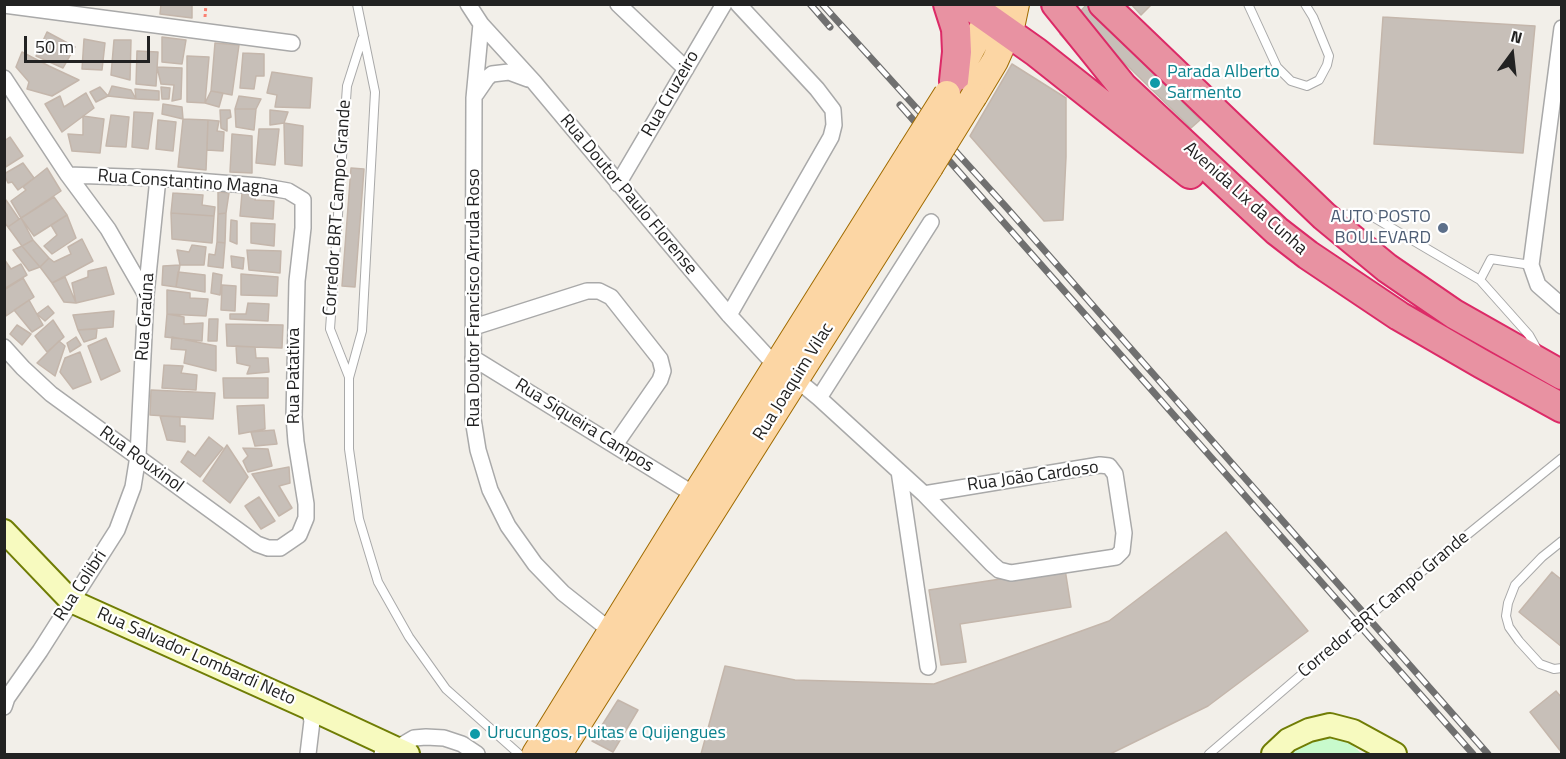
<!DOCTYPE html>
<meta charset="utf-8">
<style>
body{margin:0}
#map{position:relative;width:1566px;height:759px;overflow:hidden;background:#f2efe9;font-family:"Titillium Web",sans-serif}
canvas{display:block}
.frame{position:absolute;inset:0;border:6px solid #222;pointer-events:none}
.north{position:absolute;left:1482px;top:24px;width:60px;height:60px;-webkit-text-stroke:4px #fff;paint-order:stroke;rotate:15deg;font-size:16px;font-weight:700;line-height:24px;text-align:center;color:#222}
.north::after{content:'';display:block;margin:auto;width:21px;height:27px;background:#222;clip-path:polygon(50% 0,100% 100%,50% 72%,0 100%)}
.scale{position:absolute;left:24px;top:36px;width:126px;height:27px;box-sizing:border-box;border:3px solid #222;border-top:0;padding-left:8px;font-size:18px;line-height:21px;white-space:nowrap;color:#222;-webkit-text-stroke:4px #fff;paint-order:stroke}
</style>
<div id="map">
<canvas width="1566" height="759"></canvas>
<div class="frame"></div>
<div class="north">N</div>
<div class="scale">50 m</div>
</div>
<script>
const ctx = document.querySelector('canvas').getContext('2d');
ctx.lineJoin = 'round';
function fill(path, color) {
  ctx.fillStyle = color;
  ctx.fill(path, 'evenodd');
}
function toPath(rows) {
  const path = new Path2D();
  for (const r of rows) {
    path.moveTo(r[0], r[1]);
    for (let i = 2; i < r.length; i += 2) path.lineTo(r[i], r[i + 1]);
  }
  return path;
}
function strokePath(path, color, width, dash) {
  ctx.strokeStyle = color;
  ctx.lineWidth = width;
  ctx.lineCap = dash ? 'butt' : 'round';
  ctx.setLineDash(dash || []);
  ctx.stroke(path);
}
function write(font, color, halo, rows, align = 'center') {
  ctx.font = font + ' "Titillium Web",sans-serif';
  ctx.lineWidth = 4.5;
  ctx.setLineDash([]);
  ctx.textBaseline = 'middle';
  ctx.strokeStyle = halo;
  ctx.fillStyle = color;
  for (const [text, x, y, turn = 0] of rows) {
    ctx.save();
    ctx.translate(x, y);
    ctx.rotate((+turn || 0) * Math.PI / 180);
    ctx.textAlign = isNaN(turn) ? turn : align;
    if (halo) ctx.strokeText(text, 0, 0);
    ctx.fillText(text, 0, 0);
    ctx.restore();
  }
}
fill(toPath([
 [1313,738,1335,738,1349,742,1362,754,1291,754]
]), '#c8facc');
const building = toPath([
 [161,4,192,4,192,18,160,14,161,4],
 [1087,4,1110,4,1100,16,1200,120,1191,128,1089,28,1070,45,1060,34,1087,4],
 [1131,4,1152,4,1141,15,1131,4],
 [1383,17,1535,26,1523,153,1374,144,1383,17],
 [47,32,75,47,63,68,36,56,47,32],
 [162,37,186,40,182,64,162,62,162,37],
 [84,39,105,43,102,70,82,69,84,39],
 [114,40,131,40,130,80,111,75,114,40],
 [215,43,239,45,232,95,211,91,215,43],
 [137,51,158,52,156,86,136,84,137,51],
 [22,52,49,66,79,80,52,96,27,89,29,82,16,67,22,52],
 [243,53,264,54,264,76,256,76,254,89,240,88,243,53],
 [187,56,209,57,205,103,187,102,187,56],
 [1012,64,1066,98,1066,157,1063,220,1044,221,970,136,1012,64],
 [157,67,182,68,181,99,172,101,174,85,161,84,157,67],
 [272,72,312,78,310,108,275,107,277,95,267,93,272,72],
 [112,86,131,90,136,99,108,96,112,86],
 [100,87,108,96,96,102,90,92,100,87],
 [161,87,170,88,169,99,162,99,161,87],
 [135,89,159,91,159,100,136,99,135,89],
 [211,91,223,93,219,107,205,103,211,91],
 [86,93,94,108,62,132,45,104,60,96,64,107,86,93],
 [239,96,261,99,256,109,235,109,239,96],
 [163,104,182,107,183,119,162,114,163,104],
 [235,109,256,109,254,130,236,127,235,109],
 [220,110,230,110,231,117,227,119,227,131,221,128,220,110],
 [270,110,288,112,284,123,270,125,270,110],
 [134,112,153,113,148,149,132,147,134,112],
 [111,115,129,117,126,147,106,146,111,115],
 [83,116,104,119,100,153,72,151,68,134,83,135,83,116],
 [183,119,208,120,206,170,178,167,183,119],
 [158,120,176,122,173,151,156,149,158,120],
 [208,120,219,121,217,131,224,132,223,151,207,150,208,120],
 [284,123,303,126,302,166,285,164,284,123],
 [259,129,279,129,275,165,256,163,259,129],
 [232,134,252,136,252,173,230,172,232,134],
 [10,137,23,156,4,168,4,141,10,137],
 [23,163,34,178,18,190,12,182,8,183,4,174,23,163],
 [47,168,61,191,21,218,11,201,26,190,23,187,47,168],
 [351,168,364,169,355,287,342,286,351,168],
 [218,192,229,193,226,213,218,214,218,192],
 [173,193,203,195,202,205,215,207,214,216,171,213,173,193],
 [242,193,256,194,255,200,274,201,273,219,240,216,242,193],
 [54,197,67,215,34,236,21,218,54,197],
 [6,200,19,219,8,227,4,222,4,201,6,200],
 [171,213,214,216,212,243,172,239,171,213],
 [226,213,225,243,217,242,218,214,226,213],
 [67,215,76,238,52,254,44,246,57,235,51,225,67,215],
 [21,218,33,240,22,246,8,227,21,218],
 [231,220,237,221,237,244,230,241,231,220],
 [251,223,275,224,274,246,251,243,251,223],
 [82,239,93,261,52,283,40,267,49,258,54,262,71,254,68,247,82,239],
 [33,240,49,258,40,267,22,246,33,240],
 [217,242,225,243,223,268,208,266,209,254,215,255,217,242],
 [192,245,206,247,204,265,180,265,177,250,189,252,192,245],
 [22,246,40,267,29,271,13,250,22,246],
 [247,250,281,251,280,273,249,270,247,250],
 [231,256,244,258,243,269,232,267,231,256],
 [4,259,11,269,21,264,27,275,4,289,4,259],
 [180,265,176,287,162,285,163,266,180,265],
 [106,267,114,294,76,303,72,283,88,277,88,271,106,267],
 [178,272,205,275,205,292,176,287,178,272],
 [213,273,222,275,220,295,211,293,213,273],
 [241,274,278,277,277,296,241,295,241,274],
 [65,277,76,303,64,302,52,283,65,277],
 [23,278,34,297,6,316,4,290,23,278],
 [222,285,236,286,235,311,221,310,222,285],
 [167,290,190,293,190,298,208,299,206,316,167,314,167,290],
 [29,300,43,325,32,332,14,310,29,300],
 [248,303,269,304,268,321,230,319,230,314,246,314,248,303],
 [48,306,54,313,45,321,37,314,48,306],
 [114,311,113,327,78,330,73,315,114,311],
 [167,314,184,317,184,324,203,323,202,341,165,337,167,314],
 [209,319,218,319,217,341,208,341,209,319],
 [53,320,64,337,47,352,35,336,53,320],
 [226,324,283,325,282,348,227,346,226,324],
 [17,325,31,334,22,345,10,334,17,325],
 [97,329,96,338,84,342,78,330,97,329],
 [76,337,81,345,70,352,67,343,76,337],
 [172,337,216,346,216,371,184,363,186,350,171,349,172,337],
 [106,338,120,371,101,380,88,346,106,338],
 [59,341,65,346,55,376,37,363,59,341],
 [236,346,255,347,256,358,268,358,269,372,247,374,250,366,237,363,236,346],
 [80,352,91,382,73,389,60,372,65,358,80,352],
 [164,365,183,366,181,373,197,375,196,390,162,388,164,365],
 [223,378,268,378,268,398,224,398,223,378],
 [151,390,215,393,213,419,150,415,151,390],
 [264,405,265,429,239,434,237,406,264,405],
 [160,416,180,417,180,426,185,426,185,442,167,440,160,416],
 [274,430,277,444,255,446,251,432,274,430],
 [209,437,223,448,200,477,181,462,188,451,195,456,209,437],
 [227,445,248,477,230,503,203,481,227,445],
 [243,448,268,449,272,466,248,472,243,461,248,456,243,448],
 [289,467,290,483,279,486,292,508,279,516,252,474,289,467],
 [259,497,275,521,261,529,245,506,259,497],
 [1226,532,1308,631,1208,706,1110,754,701,754,725,666,795,680,934,684,1109,621,1226,532],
 [1065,569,1071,607,960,624,966,662,941,665,929,590,1065,569],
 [1552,572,1562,580,1562,647,1519,612,1552,572],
 [1556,691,1562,698,1562,753,1530,712,1556,691],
 [618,700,638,710,613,752,592,741,618,700]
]);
fill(building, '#c7bfb8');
strokePath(building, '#c4b6ab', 1.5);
const lane = toPath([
 [357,4,375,92,362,331,349,378,349,449,359,519,378,582,409,637,446,689,519,754],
 [1248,4,1277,67,1291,81,1307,86,1319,80,1327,65,1329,56,1313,17,1305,4],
 [1338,215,1368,214,1480,280,1529,335,1538,351],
 [1480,280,1491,259,1531,265],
 [349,377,330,329,347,86,362,39],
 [1562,541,1542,557,1515,585,1508,603,1506,616,1509,627,1519,641,1540,664,1554,669,1562,668],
 [1209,754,1409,582,1562,458]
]);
const street = toPath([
 [468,4,481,24,534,82,729,315,776,366,796,379,819,398,924,494,992,564,999,570,1011,573,1116,557,1122,551,1124,533,1115,474,1109,466,1100,465,924,494],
 [618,4,686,69],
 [4,5,292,43],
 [481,24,474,98,473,419,478,450,490,490,508,526,535,564,563,593,616,635],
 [1562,28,1531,265,1538,285,1562,306],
 [4,78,68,175,108,229,146,295],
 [476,94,487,78,492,74,509,72,528,79],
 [618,184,724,4],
 [729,315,831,137,834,125,833,110,817,89,738,4],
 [474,327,587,291,599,291,611,297,660,359,663,371,660,380,615,445],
 [4,347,23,368,51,394,257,544,268,548,280,548,299,535,306,518,306,504,296,442,294,417,297,281,303,228,303,200,288,191,260,186,158,178,68,175],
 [473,358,695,495],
 [819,398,931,222],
 [899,471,928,667],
 [4,707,7,698,40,651,117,530,133,487,138,456,146,295,158,178],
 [308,754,312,721,309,708],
 [382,754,397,748,414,738,426,737,444,738,462,744,477,754]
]);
const secondary = toPath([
 [4,531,71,601,309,708,408,754],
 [1273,754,1288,740,1309,730,1330,725,1353,731,1395,754]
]);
const primary = toPath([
 [954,81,987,20,992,4],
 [974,96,995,61,1012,23,1016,4],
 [535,754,695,495,911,151],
 [559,754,930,167]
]);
const highway = toPath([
 [948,4,956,29,957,52,954,81],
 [968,4,1036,52,1190,174],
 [1056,4,1123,87,1277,231,1308,255,1399,316,1482,364,1562,408],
 [1103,4,1324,216,1387,268,1454,314,1562,375]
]);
strokePath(lane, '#a9a9a9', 10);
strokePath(street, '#a9a9a9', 18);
strokePath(secondary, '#707d05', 26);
strokePath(primary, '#a06b00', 28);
strokePath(highway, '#dc2a67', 32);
strokePath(toPath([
 [205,17,206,4]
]), '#fa8072', 3, [3, 3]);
strokePath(lane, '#fff', 8);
strokePath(street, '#fff', 15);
strokePath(secondary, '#f7fabf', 22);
strokePath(primary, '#fcd6a4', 26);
strokePath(highway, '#e892a2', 28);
const rail = toPath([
 [810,4,830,27],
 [822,4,1007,208,1488,754],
 [900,105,1473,754]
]);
strokePath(rail, '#707070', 7);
strokePath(rail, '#fff', 4.5, [14]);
const primaryBridge = toPath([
 [911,151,947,94],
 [930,167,974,96]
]);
strokePath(primaryBridge, '#a06b00', 28, []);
strokePath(primaryBridge, '#fcd6a4', 26);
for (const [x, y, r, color] of [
 [1155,83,6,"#0f9aa8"],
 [1443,228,6,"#5c6f8a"],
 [475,734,6,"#0f9aa8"]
]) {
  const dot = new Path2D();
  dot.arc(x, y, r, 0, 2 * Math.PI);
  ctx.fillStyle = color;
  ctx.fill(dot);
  strokePath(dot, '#fff', 2);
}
write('18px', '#0d838f', '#fff', [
 ["Parada Alberto",1167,73],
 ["Sarmento",1167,94],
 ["Urucungos, Puitas e Quijengues",487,734]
], 'left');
write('18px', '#222', '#fff', [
 ["Rua Cruzeiro",671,94,-60],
 ["Rua Constantino Magna",188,183,4],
 ["Rua Doutor Paulo Florense",628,195,50],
 ["Avenida Lix da Cunha",1245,199,42],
 ["Corredor BRT Campo Grande",338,208,-86],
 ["Rua Doutor Francisco Arruda Roso",475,298,-90],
 ["Rua Graúna",146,317,-86],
 ["Rua Patativa",295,376,-90],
 ["Rua Joaquim Vilac",794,382,-58],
 ["Rua Siqueira Campos",584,426,32],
 ["Rua Rouxinol",141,460,36],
 ["Rua João Cardoso",1033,477,-8],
 ["Rua Colibri",81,586,-57],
 ["Corredor BRT Campo Grande",1384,605,-40],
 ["Rua Salvador Lombardi Neto",196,657,24]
]);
write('18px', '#4e5e75', '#fff', [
 ["AUTO POSTO",1431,218],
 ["BOULEVARD",1431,239]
], 'right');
</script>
